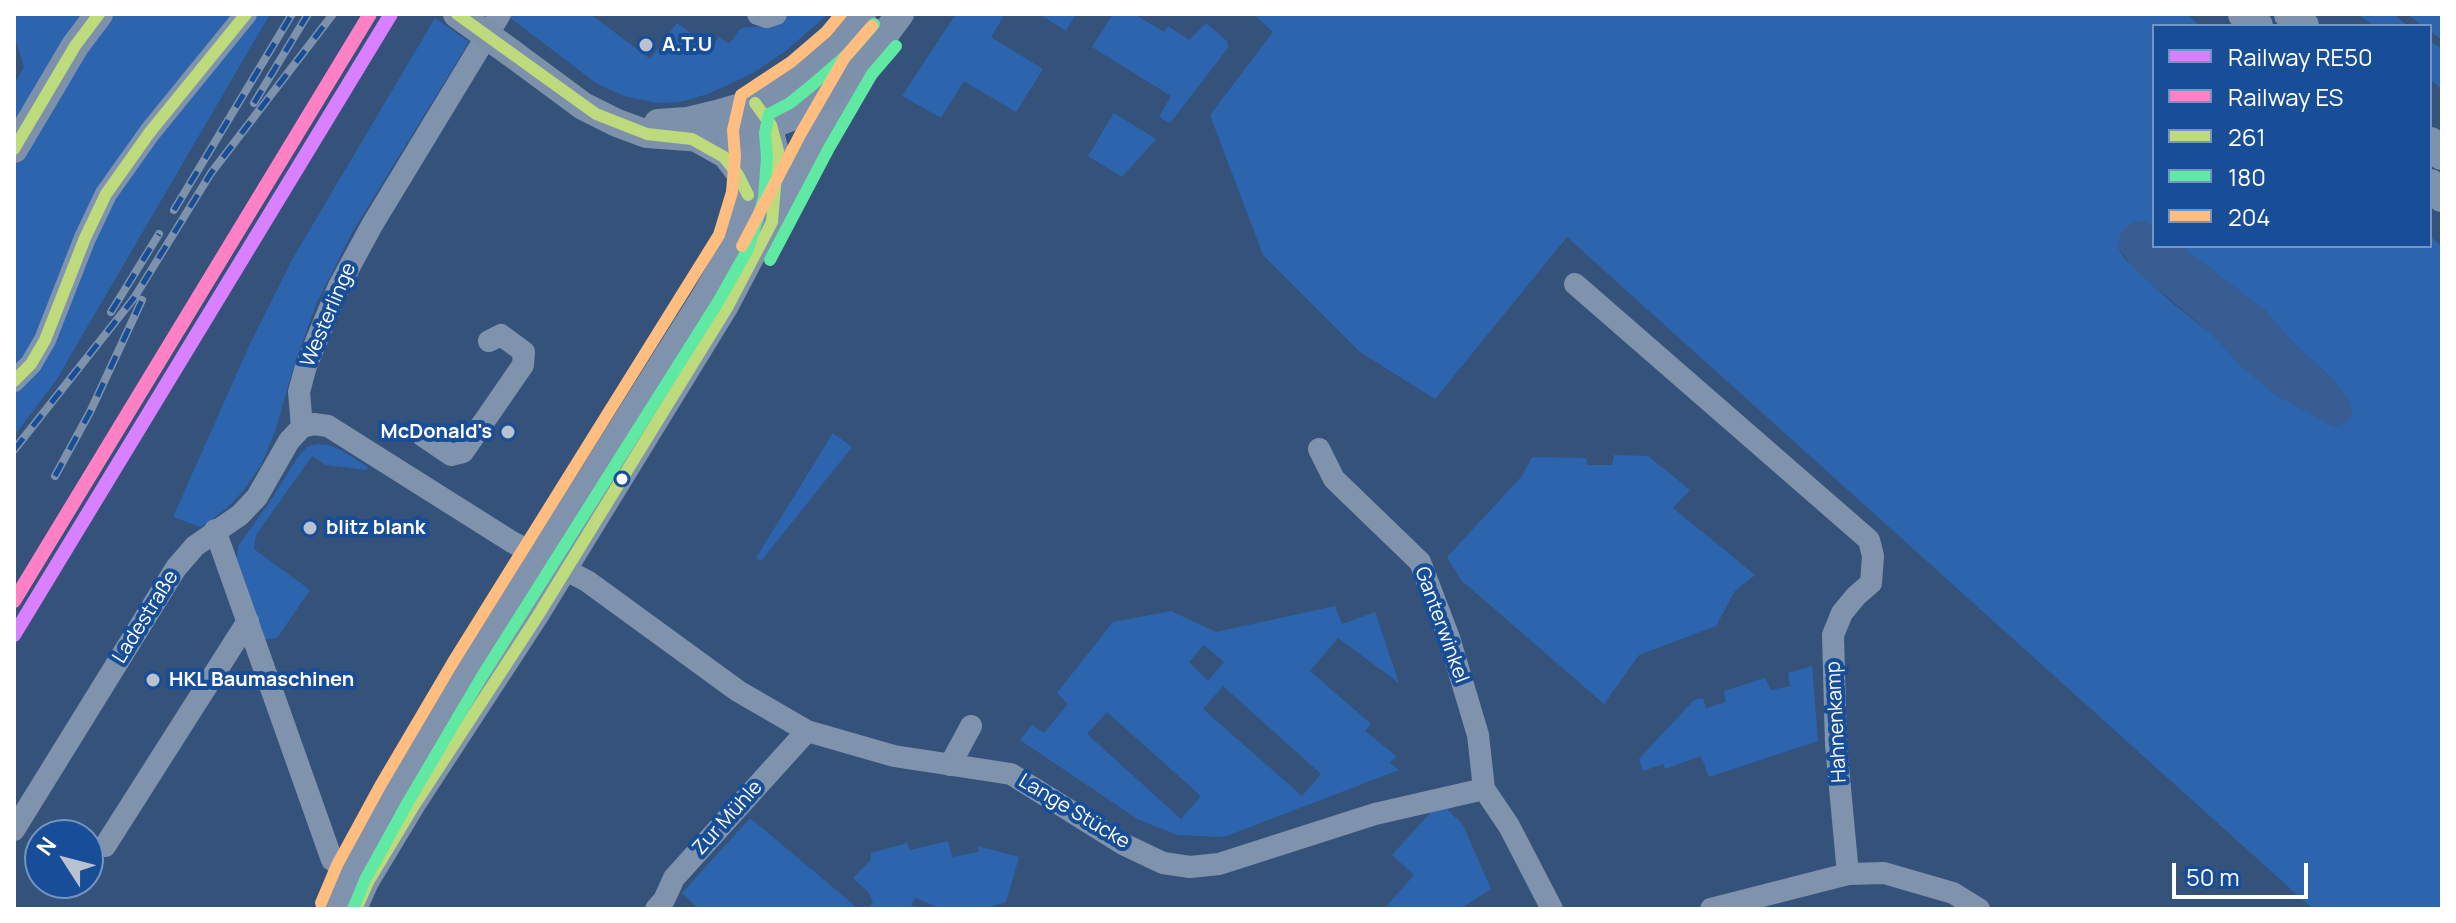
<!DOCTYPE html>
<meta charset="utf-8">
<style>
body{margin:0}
#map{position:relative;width:2456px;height:923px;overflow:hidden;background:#35527b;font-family:Manrope,sans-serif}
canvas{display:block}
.frame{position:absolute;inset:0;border:16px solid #fff;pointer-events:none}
.legend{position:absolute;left:2152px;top:24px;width:280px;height:224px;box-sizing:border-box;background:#184e98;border:2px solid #7495c1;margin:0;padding:10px 14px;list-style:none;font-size:24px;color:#fff}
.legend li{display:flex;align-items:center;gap:16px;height:40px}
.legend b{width:40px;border:2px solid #7495c1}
.north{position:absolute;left:24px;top:819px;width:80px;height:80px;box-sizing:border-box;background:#184e98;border:2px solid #7495c1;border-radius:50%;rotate:306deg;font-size:22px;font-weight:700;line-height:32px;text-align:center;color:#fff}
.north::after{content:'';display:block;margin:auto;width:28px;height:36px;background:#b8c2d1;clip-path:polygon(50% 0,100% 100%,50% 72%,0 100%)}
.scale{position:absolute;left:2172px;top:863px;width:136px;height:36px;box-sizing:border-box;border:4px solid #fff;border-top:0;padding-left:10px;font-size:24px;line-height:28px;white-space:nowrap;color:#fff;-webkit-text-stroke:6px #184e98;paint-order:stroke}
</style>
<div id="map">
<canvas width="2456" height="923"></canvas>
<div class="frame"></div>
<ul class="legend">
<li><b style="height:10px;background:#d880ff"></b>Railway RE50</li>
<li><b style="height:10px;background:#ff80c5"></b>Railway ES</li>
<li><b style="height:10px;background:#bdda7c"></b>261</li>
<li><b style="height:10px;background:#60e9a3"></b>180</li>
<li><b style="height:10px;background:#ffbe80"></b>204</li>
</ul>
<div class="north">N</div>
<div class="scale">50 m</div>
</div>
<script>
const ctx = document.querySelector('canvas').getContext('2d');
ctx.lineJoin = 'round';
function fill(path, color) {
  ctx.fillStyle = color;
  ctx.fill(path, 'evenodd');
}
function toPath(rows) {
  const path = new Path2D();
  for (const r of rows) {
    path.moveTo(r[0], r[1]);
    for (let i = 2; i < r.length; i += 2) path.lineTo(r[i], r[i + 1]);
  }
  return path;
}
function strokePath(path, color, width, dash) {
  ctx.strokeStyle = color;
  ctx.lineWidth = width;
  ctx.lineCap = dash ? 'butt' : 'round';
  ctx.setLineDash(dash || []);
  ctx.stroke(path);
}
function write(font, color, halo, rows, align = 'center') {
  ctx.font = font + ' Manrope,sans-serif';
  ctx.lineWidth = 8;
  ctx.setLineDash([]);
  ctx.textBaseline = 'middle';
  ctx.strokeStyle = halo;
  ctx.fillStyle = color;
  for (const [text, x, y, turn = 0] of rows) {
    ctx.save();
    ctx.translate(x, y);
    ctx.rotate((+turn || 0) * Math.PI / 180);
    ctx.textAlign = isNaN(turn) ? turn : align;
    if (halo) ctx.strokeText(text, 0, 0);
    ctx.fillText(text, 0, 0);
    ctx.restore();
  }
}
fill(toPath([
 [14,14,270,14,55,382,14,436,14,84,24,67,14,35],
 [511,14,590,14,650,59,677,23,711,48,719,37,729,44,741,28,776,25,783,14,828,14,787,50,753,73,708,94,680,102,658,103,624,96,596,83,509,17],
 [956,14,1005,14,991,37,1043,69,1016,112,964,81,941,118,902,96],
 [1039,14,1076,14,1066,31],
 [1113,14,1134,14,1164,32,1168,26,1189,40,1206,23,1228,42,1228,48,1170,123,1159,117,1171,96,1092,47],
 [1253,14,2187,14,2200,26,2154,26,2154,227,2145,221,2119,238,2119,249,2125,259,2172,303,2213,335,2243,368,2259,380,2351,404,2335,381,2291,341,2267,312,2181,246,2430,246,2430,236,2442,247,2442,909,2313,909,1567,237,1435,399,1360,352,1263,255,1210,115,1273,32],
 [2358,14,2393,14,2408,26,2374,26],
 [2407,14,2442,14,2442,40,2430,31,2430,26,2423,26],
 [435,18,469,42,353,231,317,302,294,365,276,429,261,465,243,491,227,508,201,527,173,517,249,346,293,258],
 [2430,41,2442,49,2442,90,2430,79],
 [1114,113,1156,139,1122,177,1088,156],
 [833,433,852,447,761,561,756,558],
 [316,444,328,445,341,450,368,467,366,470,326,465,312,456,256,535,254,549,310,590,277,638,265,639,237,559,238,546,269,503,300,454,307,447],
 [1614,455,1648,456,1690,490,1673,508,1755,575,1735,591,1716,626,1639,655,1604,704,1461,580,1447,557,1522,476,1532,457,1586,458,1587,465,1612,465],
 [1335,606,1342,624,1375,612,1399,683,1338,638,1310,671,1371,724,1365,731,1396,756,1390,763,1399,770,1224,837,1178,835,1139,820,1020,740,1032,725,1044,733,1068,704,1057,693,1113,622,1171,611,1216,632],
 [1204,645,1224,662,1208,681,1189,662],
 [1223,686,1321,774,1302,796,1203,709],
 [1107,712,1201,796,1181,819,1087,734],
 [1812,666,1818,741,1709,777,1701,756,1665,769,1663,764,1643,771,1639,759,1694,700,1703,698,1706,708,1726,702,1724,691,1765,678,1771,690,1790,686,1788,673],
 [1446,808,1463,825,1491,889,1460,909,1384,909,1414,875,1392,855,1432,811],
 [750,818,854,905,850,909,699,909,682,893],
 [948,841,952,857,979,852,978,846,1019,857,1006,902,983,909,941,909,916,898,911,905,920,909,868,909,873,902,868,892,853,878,871,860,871,853,907,843,910,850]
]), '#2c65ae');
fill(toPath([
 [2145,221,2154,227,2154,246,2181,246,2267,312,2291,341,2335,381,2351,404,2353,414,2347,422,2334,427,2275,395,2243,368,2213,335,2135,270,2119,248,2119,238,2123,230,2132,222]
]), '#375d92');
strokePath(toPath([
 [758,14,767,17,776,14],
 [761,111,771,125,778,151,773,209],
 [692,139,724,157,738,175,748,195],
 [1575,284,1869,540,1873,556,1871,583,1856,596,1842,613,1833,635,1836,745,1848,874],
 [14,381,31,364,45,340,85,238,106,194,150,132,246,14],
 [302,427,314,424,328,426,512,542,587,581,738,691,807,731,894,756,1011,774,1123,844,1163,863,1190,867,1219,864,1375,814,1484,789,1509,826,1552,909],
 [302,427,299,392,306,366,339,286,372,225,500,14],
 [423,436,451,455,463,452,523,365,524,352,501,335,489,341],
 [1319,449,1334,479,1420,562,1449,638,1478,735,1484,789],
 [215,530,332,860,351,873],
 [950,765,971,726],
 [14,830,176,568,195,546,240,515,257,497,289,441,302,427],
 [105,846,248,621],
 [336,909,351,873,394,794,467,670,704,293,734,241,748,195,751,157,749,132,753,115],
 [356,909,368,882,415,804,537,617,728,306,815,140,850,80],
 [656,909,664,900,674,878,807,731],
 [1711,909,1848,874,1884,873,1953,893,1979,909]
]), '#7f93ad', 22);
strokePath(toPath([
 [510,52,583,106,617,123,647,134,715,139,771,125,794,116,828,94,877,45,900,14],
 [658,123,687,121,720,113,755,103,781,90,837,43,862,14],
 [14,149,75,46,99,14]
]), '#7d91ab', 28);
strokePath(toPath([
 [2244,14,2257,26],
 [2290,14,2303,26],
 [2430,143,2442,154],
 [2430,185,2442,196]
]), '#7f92ab', 32);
const rail = toPath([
 [254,103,308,14],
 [174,210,292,14],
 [111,312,159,234],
 [14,450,134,298,211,173,333,14],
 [55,476,90,412,142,300]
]);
strokePath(rail, '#7f92ab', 8);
strokePath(rail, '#184e98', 5, [15]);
strokePath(toPath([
 [457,14,510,52]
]), '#7d91ab', 28);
strokePath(toPath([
 [457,14,596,114,647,134,692,139,724,157,738,175,748,195],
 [14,149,75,46,99,14],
 [14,381,31,364,45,340,85,238,106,194,150,132,246,14],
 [356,909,368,882,415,804,537,617,728,306,772,222,778,151,771,125,755,103]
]), '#bdda7c', 12);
strokePath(toPath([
 [770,260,829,148,872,74,896,46],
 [353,909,365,880,408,802,481,678,718,302,748,249,764,198,767,157,765,133,769,114,790,103,811,86,848,54,874,24]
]), '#60e9a3', 12);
strokePath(toPath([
 [742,246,801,133,845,57,872,26],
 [321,903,337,865,380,786,453,662,719,235,732,192,735,157,733,130,741,95,791,62,826,32,841,14]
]), '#ffbe80', 12);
strokePath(toPath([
 [14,635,391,14]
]), '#d880ff', 14);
strokePath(toPath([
 [14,601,370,14]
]), '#ff80c5', 14);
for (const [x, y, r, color] of [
 [646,45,8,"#b8c2d1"],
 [508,432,8,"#b8c2d1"],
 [622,479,7,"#fff"],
 [310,528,8,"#b8c2d1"],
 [153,680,8,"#b8c2d1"]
]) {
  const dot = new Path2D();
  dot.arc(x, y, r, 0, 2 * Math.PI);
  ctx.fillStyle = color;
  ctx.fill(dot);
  strokePath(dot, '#184e98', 3);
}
write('bold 20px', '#fff', '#184e98', [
 ["A.T.U",662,45],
 ["McDonald's",492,432,"right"],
 ["blitz blank",326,528],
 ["HKL Baumaschinen",169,680]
], 'left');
write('20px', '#fff', '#184e98', [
 ["Westerlinge",329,315,-67],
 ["Ladestraße",146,617,-58],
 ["Ganterwinkel",1441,625,70],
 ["Hahnenkamp",1837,722,-93],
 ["Lange Stücke",1074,812,31],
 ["Zur Mühle",728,818,-48]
]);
</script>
